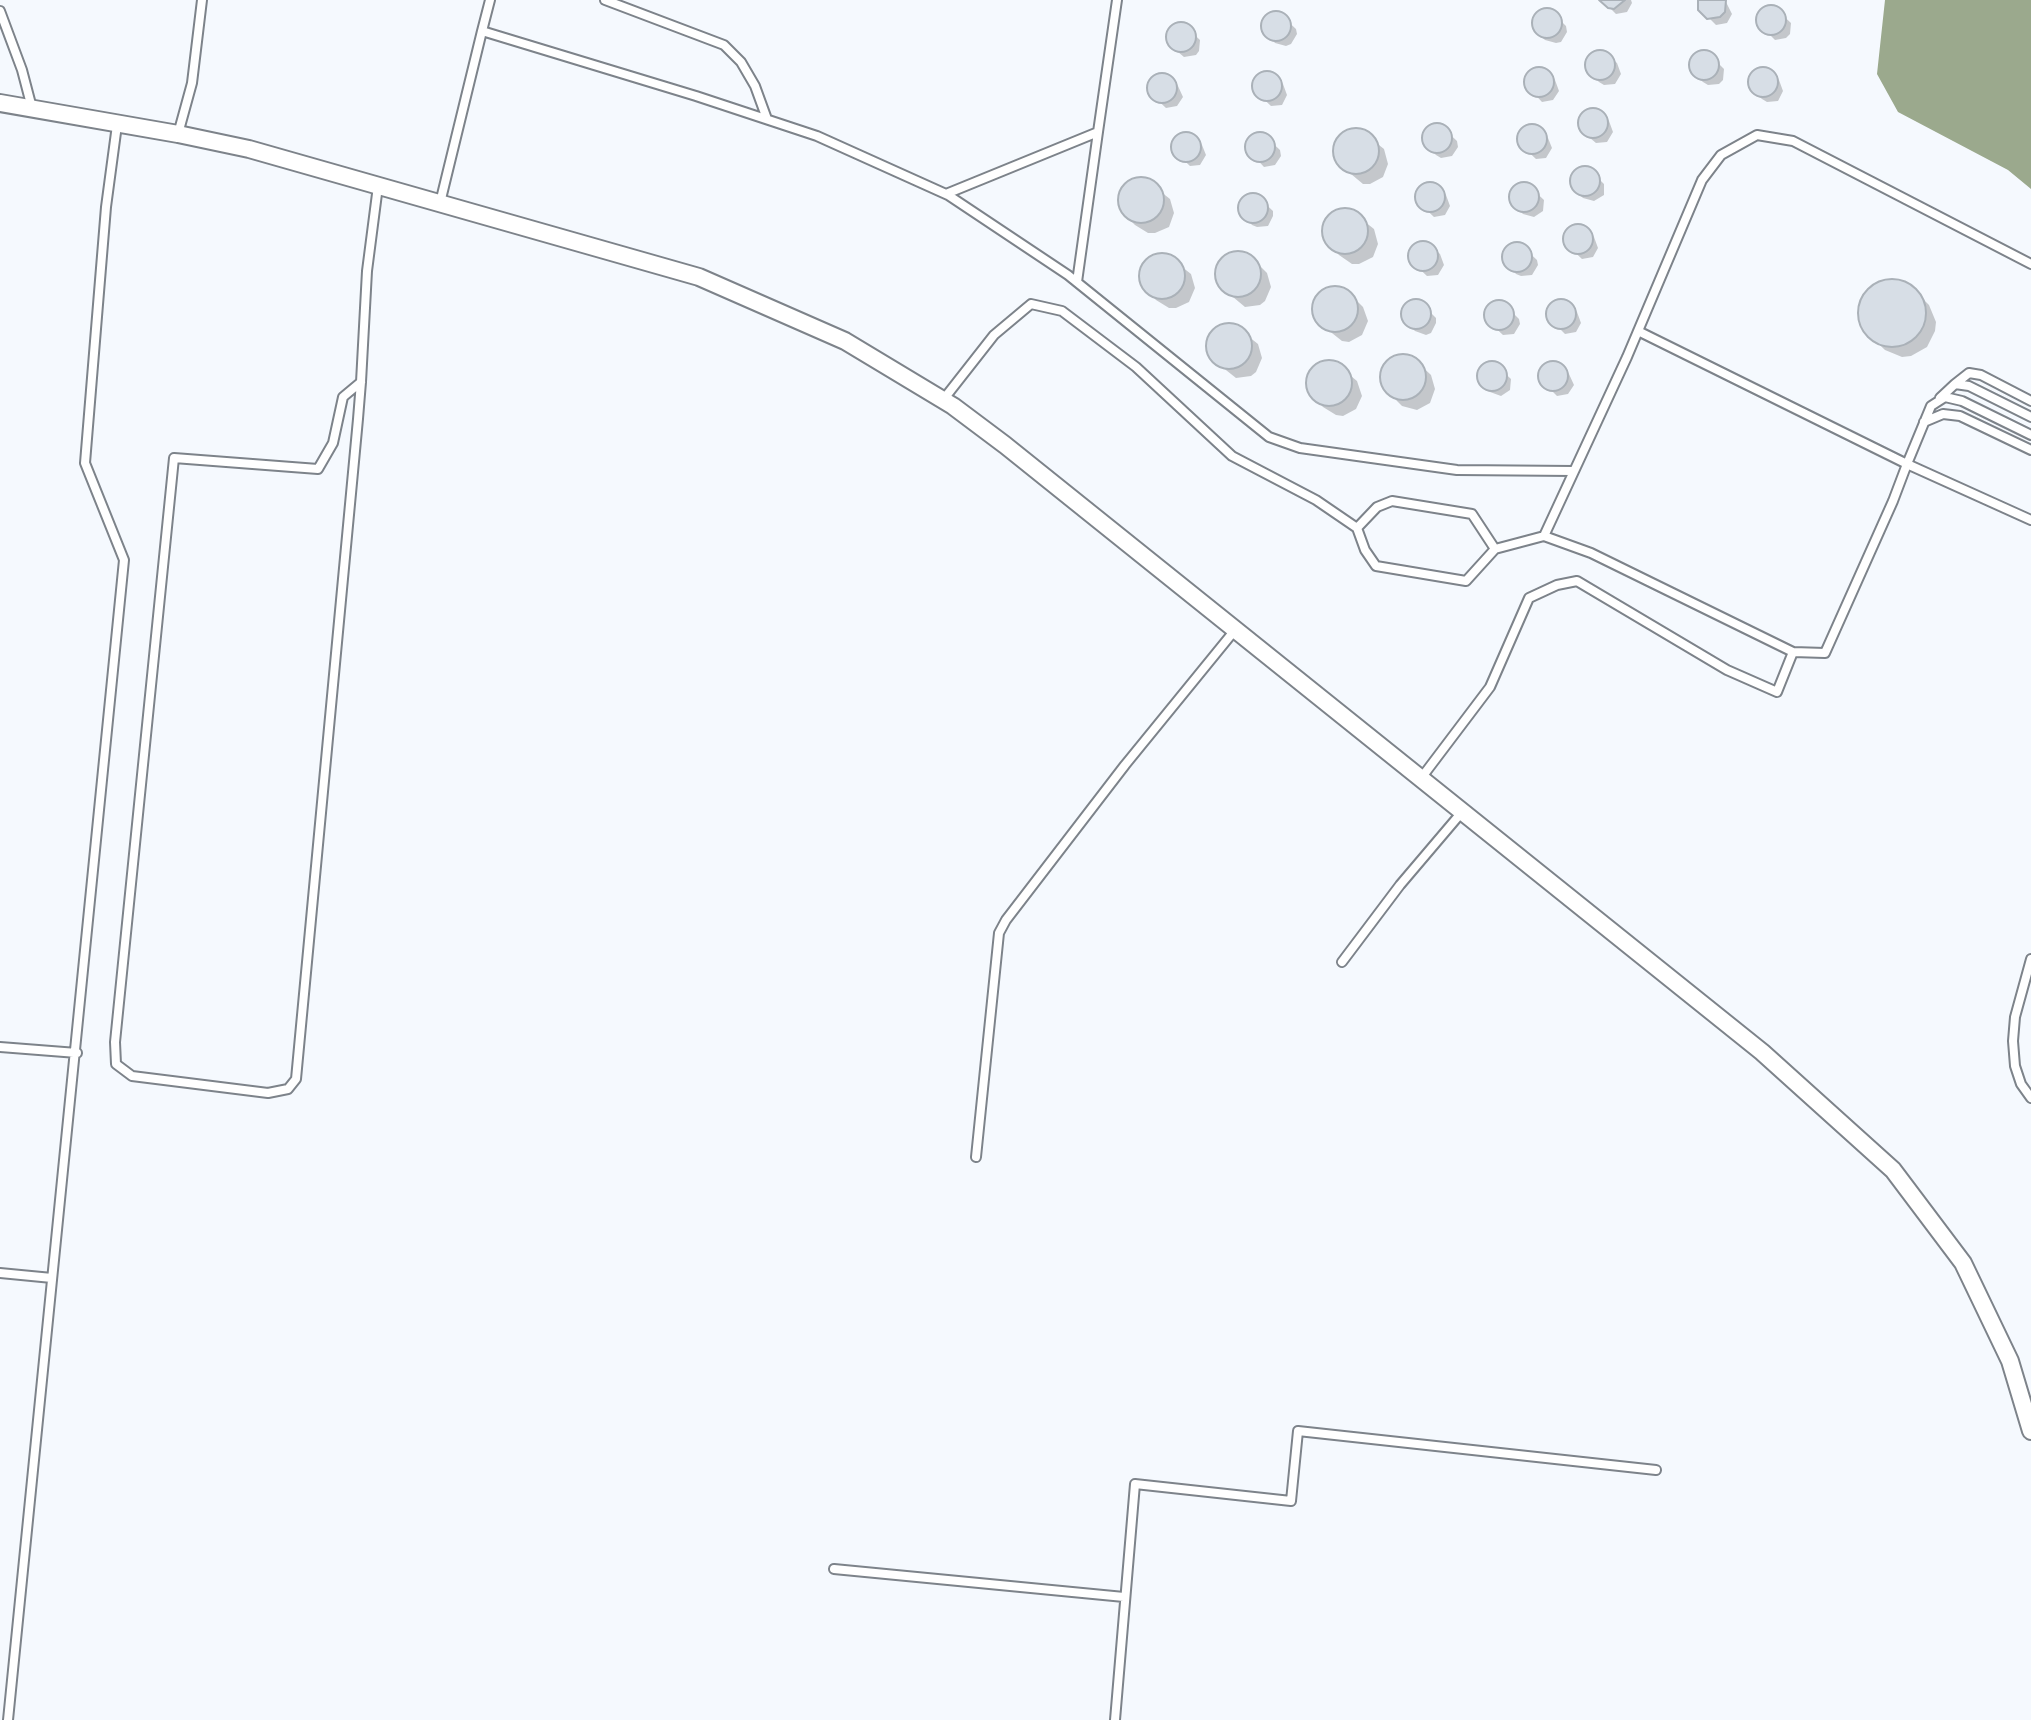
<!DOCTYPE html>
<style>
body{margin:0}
canvas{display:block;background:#f5f9fe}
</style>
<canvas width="2031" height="1720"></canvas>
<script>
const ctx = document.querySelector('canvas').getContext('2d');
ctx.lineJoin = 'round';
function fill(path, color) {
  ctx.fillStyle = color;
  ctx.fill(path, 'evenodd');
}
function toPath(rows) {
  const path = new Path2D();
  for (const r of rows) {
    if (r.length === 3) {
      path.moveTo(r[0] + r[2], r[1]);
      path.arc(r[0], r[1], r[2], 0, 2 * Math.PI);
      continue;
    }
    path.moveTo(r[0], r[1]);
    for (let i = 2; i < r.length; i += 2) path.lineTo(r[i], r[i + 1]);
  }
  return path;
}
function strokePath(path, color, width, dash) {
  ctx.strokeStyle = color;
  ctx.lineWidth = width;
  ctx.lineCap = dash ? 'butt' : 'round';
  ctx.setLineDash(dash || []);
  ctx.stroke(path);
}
fill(toPath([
 [1885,0,2031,0,2031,189,2008,170,1898,112,1877,74]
]), '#9ba98d');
fill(toPath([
 [1602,0,1631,0,1632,3,1627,12,1616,14],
 [1701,0,1725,0,1732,14,1727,23,1716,25,1700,9],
 [1775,8,1791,23,1790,34,1786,38,1775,40,1759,24,1758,19,1764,9],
 [1551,11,1566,26,1567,32,1561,42,1556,43,1545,40,1538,33,1534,22,1540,13],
 [1280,14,1296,29,1297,34,1291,44,1286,46,1275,43,1268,35,1264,25,1270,15],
 [1184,25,1200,40,1199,51,1196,55,1184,57,1172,47,1168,36,1174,26],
 [1605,53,1617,63,1621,74,1615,84,1604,85,1599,82,1592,75,1588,64,1594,55],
 [1708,53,1724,69,1723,80,1719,84,1708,85,1703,82,1695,75,1691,64,1697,55],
 [1537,70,1548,73,1555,80,1559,91,1553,100,1542,102,1527,86,1526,81,1532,71],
 [1767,70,1779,80,1783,91,1778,101,1767,102,1762,99,1754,92,1750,81,1756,72],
 [1271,74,1283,84,1287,95,1282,105,1271,106,1255,91,1254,85,1260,76],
 [1160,76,1171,79,1178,86,1183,97,1177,106,1166,108,1150,93,1150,87,1155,77],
 [1591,111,1602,114,1609,121,1613,132,1607,142,1596,143,1584,133,1580,122,1586,113],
 [1441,126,1457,141,1458,147,1452,156,1441,158,1436,155,1429,148,1425,137,1430,128],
 [1536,128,1548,138,1552,148,1546,158,1536,159,1520,144,1521,133,1524,129],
 [1353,129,1360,130,1384,149,1388,164,1383,177,1370,184,1363,184,1339,164,1334,150,1340,136],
 [1190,135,1202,145,1206,155,1200,165,1190,166,1174,151,1173,146,1179,136],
 [1264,135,1280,150,1281,156,1275,165,1264,167,1249,151,1250,140,1253,137],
 [1589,169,1604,184,1604,195,1594,201,1583,198,1576,191,1572,180,1578,171],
 [1146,180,1170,199,1174,213,1169,227,1155,233,1148,233,1135,225,1124,214,1120,199,1126,186,1131,181],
 [1428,185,1439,188,1446,195,1450,206,1445,215,1434,217,1418,202,1419,191],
 [1528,185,1544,200,1543,211,1534,217,1523,214,1516,207,1512,196,1517,186],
 [1257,196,1273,211,1273,216,1268,226,1257,227,1252,225,1245,217,1240,207,1246,197],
 [1350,210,1374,229,1378,244,1373,257,1359,264,1352,264,1339,255,1328,244,1324,230,1325,223,1335,212],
 [1582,227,1594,237,1598,248,1593,257,1582,259,1566,244,1565,238,1571,229],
 [1421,244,1432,247,1440,254,1444,265,1438,275,1427,276,1411,261,1411,256,1416,246],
 [1521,245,1537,260,1538,265,1532,275,1521,276,1516,274,1509,266,1505,255,1510,246],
 [1236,253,1250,256,1267,273,1271,287,1265,301,1260,305,1245,307,1221,287,1217,273,1222,260],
 [1167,255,1191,274,1195,288,1189,302,1176,308,1169,308,1156,300,1145,289,1141,274,1142,267,1152,256],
 [1894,281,1911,287,1929,305,1936,322,1935,331,1927,347,1911,356,1902,357,1885,350,1867,333,1860,316,1861,307,1869,291,1885,282],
 [1332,287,1347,291,1363,307,1368,321,1362,335,1349,342,1342,341,1318,322,1313,307,1319,294],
 [1420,302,1436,318,1436,323,1431,333,1426,335,1415,331,1408,324,1404,313,1409,304],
 [1565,302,1577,312,1581,323,1576,332,1565,334,1549,318,1548,313,1554,304],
 [1498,303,1503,303,1519,319,1520,324,1514,334,1503,335,1487,320,1488,309],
 [1227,324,1234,325,1258,344,1262,358,1256,372,1251,376,1236,378,1212,359,1208,345,1213,331],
 [1400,355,1414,359,1431,375,1435,389,1430,403,1417,410,1402,406,1386,390,1381,376,1387,362],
 [1334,362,1357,381,1362,396,1356,409,1343,416,1336,415,1323,407,1312,396,1307,382,1313,368,1319,364],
 [1551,363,1562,367,1569,374,1574,385,1568,394,1557,396,1541,380,1541,375,1546,365],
 [1495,364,1511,379,1510,390,1501,396,1490,392,1483,385,1479,375,1485,365]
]), '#0003');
const building = toPath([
 [1599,0,1625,0,1614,9,1608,8,1599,0],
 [1698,0,1726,0,1725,12,1720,17,1707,19,1698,10,1698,0],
 [1771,20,15],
 [1547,23,15],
 [1276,26,15],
 [1181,37,15],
 [1704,65,15],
 [1600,65,15],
 [1763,82,15],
 [1539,82,15],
 [1267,86,15],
 [1162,88,15],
 [1593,123,15],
 [1437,138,15],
 [1532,139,15],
 [1356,151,23],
 [1186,147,15],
 [1260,147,15],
 [1585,181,15],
 [1141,200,23],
 [1524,197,15],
 [1430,197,15],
 [1253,208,15],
 [1345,231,23],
 [1578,239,15],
 [1423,256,15],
 [1517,257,15],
 [1238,274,23],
 [1162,276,23],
 [1892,313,34],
 [1335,309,23],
 [1561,314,15],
 [1416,314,15],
 [1499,315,15],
 [1229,346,23],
 [1403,377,23],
 [1329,383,23],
 [1492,376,15],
 [1553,376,15]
]);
fill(building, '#d7dee6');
strokePath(building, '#aab1b8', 2);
const service = toPath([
 [605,0,724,45,741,62,755,86,767,119],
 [0,11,22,70,32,108],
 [482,31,490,0],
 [1098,132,1117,0],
 [178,134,192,83,202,0],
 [946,194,1098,132,1077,282],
 [440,203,482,31,696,96,817,136,948,195,1068,275,1269,437,1300,448,1457,470,1573,471],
 [2031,264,1793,141,1757,135,1721,155,1702,180,1627,357,1544,536,1591,553,1793,652,1825,653,1893,501,1907,464,2031,520],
 [1638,331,1907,464,1931,406,1945,397,1962,401,2031,435],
 [361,382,343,397,333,443,318,469,174,458,115,1042,116,1064,132,1076,268,1093,288,1089,296,1079,358,419,361,382,367,271,378,186],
 [1955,384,1969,373,1981,375,2031,401],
 [1940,398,1955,384,1969,386,2031,417],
 [943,400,994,335,1031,304,1062,311,1136,367,1232,456,1316,500,1357,528,1365,550,1376,566,1466,581,1495,549,1544,536],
 [1924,422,1943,414,1960,416,2031,450],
 [1357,528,1377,507,1392,501,1472,514,1495,549],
 [1422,777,1490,687,1529,598,1557,585,1577,581,1727,670,1777,692,1793,652],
 [2031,959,2015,1017,2013,1041,2015,1066,2021,1084,2031,1098],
 [1342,962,1400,885,1462,812],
 [0,1047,77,1053],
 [976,1157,999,933,1006,920,1125,765,1235,630],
 [0,1273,52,1278],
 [834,1569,1124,1597],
 [8,1720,124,560,85,463,106,207,117,125],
 [1115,1720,1135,1484,1291,1501,1298,1431,1656,1470]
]);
const minor = toPath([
 [0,103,178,134,249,149,699,277,845,341,953,406,1005,445,1762,1052,1893,1170,1963,1263,2010,1361,2031,1431]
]);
strokePath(service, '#7d838a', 12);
strokePath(minor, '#7d838a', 20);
strokePath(service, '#fff', 8);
strokePath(minor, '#fff', 16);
</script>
